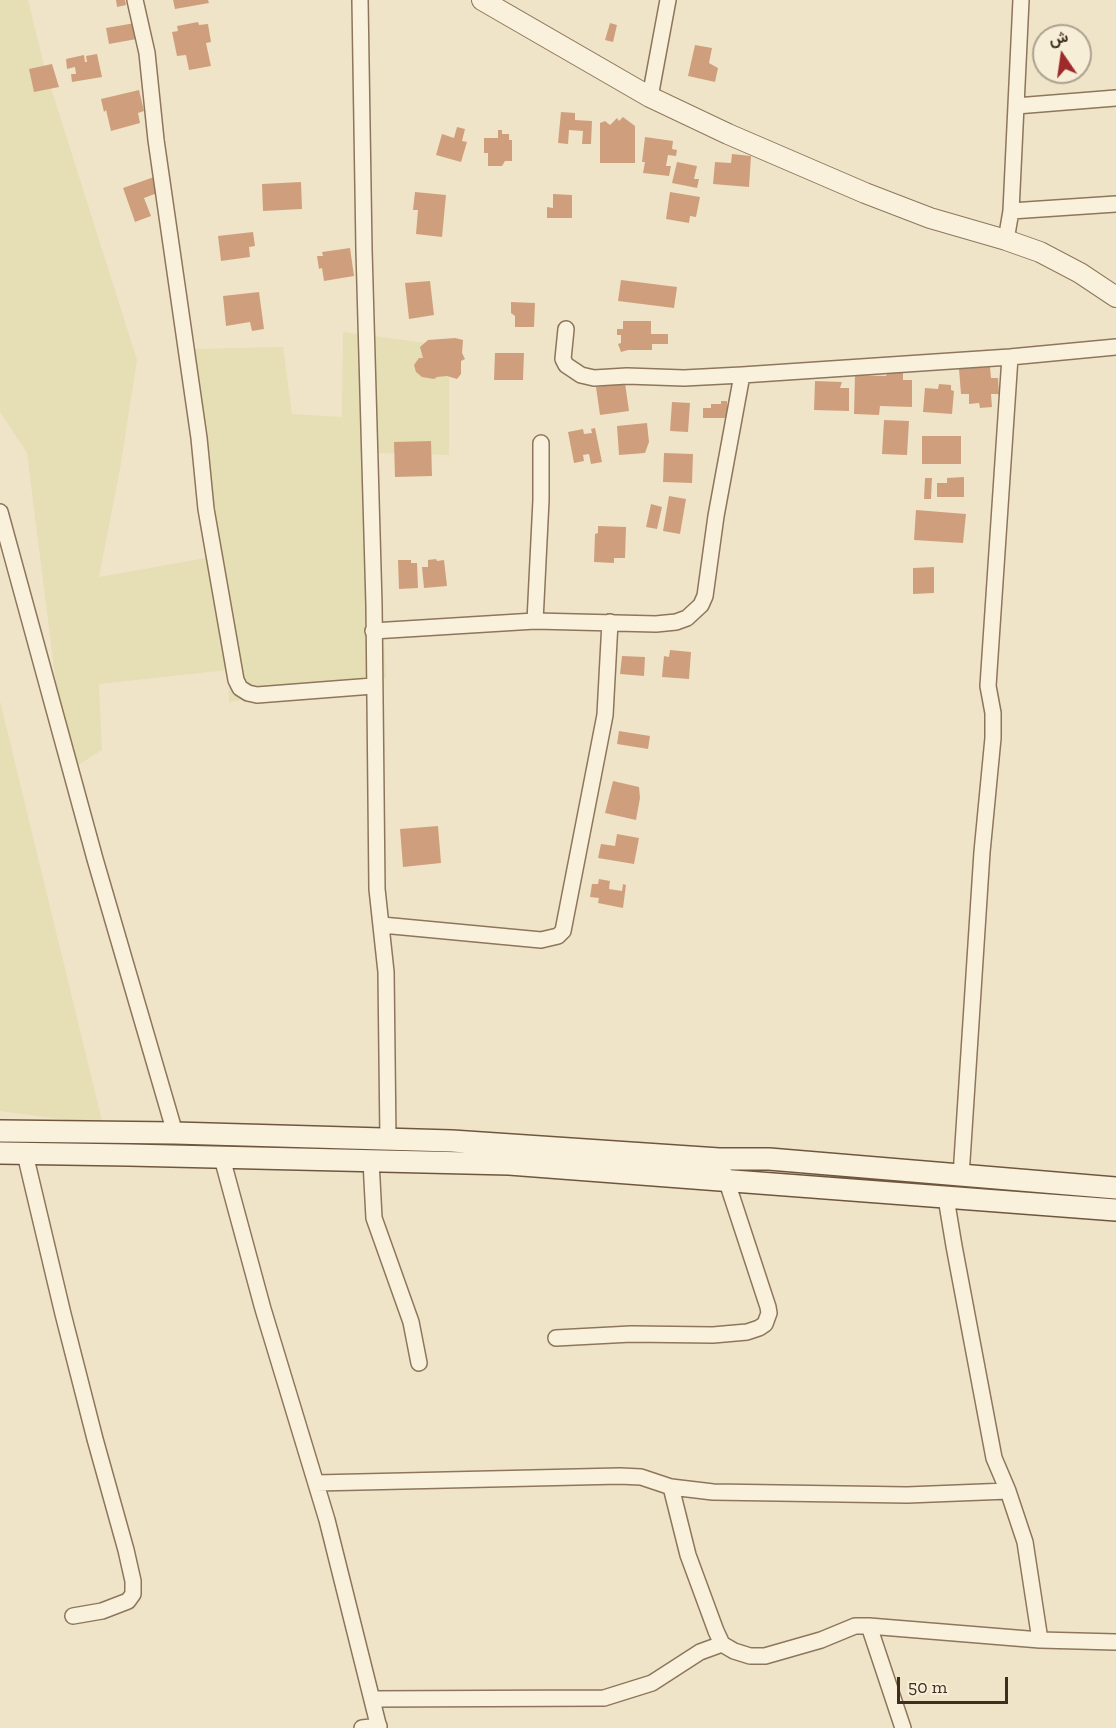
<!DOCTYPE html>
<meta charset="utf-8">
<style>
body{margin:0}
#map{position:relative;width:1116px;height:1728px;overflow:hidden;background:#f0e4c8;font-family:"Zilla Slab",Vazirmatn,serif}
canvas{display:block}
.north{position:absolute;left:1032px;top:24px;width:60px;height:60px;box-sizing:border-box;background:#f7eed8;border:2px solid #ada18e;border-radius:50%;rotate:347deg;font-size:16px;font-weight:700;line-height:24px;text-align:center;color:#3d2e20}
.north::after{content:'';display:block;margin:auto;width:21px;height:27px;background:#9e2a2b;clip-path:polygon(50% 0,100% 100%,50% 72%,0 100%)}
.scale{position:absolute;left:897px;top:1677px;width:111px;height:27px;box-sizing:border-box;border:3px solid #3d2e20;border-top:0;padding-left:8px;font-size:18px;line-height:21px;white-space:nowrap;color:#3d2e20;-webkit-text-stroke:4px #f7eed8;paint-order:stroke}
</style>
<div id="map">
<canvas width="1116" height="1728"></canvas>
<div class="north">ش</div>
<div class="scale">50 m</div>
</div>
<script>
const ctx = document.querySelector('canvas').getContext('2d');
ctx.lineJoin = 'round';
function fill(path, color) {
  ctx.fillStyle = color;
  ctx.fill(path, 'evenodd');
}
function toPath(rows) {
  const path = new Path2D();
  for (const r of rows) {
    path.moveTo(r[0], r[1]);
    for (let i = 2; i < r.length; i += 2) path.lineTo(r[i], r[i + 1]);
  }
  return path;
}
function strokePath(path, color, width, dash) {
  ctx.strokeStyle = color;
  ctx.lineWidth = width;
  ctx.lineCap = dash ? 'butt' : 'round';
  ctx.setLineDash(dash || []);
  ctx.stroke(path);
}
fill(toPath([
 [0,0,28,0,45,69,137,360,120,469,99,577,206,558,191,349,283,347,292,414,342,417,343,332,449,346,449,455,375,453,386,678,229,702,228,670,99,684,102,750,67,772,27,453,0,412],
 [0,701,103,1125,0,1111]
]), '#e6deb5');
fill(toPath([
 [116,0,125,0,126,5,117,7],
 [173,0,208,0,209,3,175,9],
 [198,22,199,25,208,24,211,42,206,43,211,66,189,70,186,55,177,56,172,32,178,31,177,26],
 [135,23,142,38,109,44,106,28],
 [610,23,617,25,613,42,605,40],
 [695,45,712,48,709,63,718,68,715,82,688,76],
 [97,54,102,77,72,82,71,74,76,74,75,67,67,69,66,59,84,55,85,62,87,62,86,56],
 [52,64,59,87,34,92,29,69],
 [139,90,144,111,138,113,140,123,111,131,106,110,104,112,101,99],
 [561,112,575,113,575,120,592,121,591,144,582,144,583,131,569,130,568,144,558,143],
 [623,117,635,126,635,163,600,163,600,123,605,121,610,125,617,118,619,121],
 [457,127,465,129,462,141,467,142,461,162,436,155,442,134,454,138],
 [498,130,502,130,502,134,509,134,509,140,512,140,512,161,505,161,502,166,488,166,488,153,484,153,484,138,498,138],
 [645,137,673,141,672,149,677,150,676,156,668,155,666,166,671,166,669,176,643,173,645,162,642,162],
 [732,154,751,156,749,187,713,184,715,162,731,163],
 [677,162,697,166,694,179,699,179,697,188,672,183],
 [154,177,160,192,144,198,151,216,135,222,123,188],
 [301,182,302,209,263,211,262,184],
 [415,192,446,195,442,237,416,234,418,210,413,210],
 [670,192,700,197,696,217,690,216,689,223,666,219],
 [553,194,572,195,572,218,547,218,547,207,553,208],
 [253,232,255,246,249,247,250,257,221,261,218,236],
 [350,248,354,276,324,281,322,268,319,269,317,256,323,256,322,252],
 [621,280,677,287,674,308,618,301],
 [430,281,434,315,409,319,405,283],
 [259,292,264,329,252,331,250,322,226,326,223,296],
 [511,302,535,303,534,327,515,327,515,316,511,313],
 [623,321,651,321,651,334,668,334,668,344,652,344,652,350,628,350,621,352,618,344,621,343,621,335,617,335,617,329,623,329],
 [455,338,463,340,462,353,465,359,461,361,461,374,457,379,447,376,437,377,434,379,422,377,416,372,414,365,419,358,423,358,420,347,428,340],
 [495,353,524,353,523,380,494,380],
 [990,367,991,378,998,378,999,394,991,394,992,407,980,408,979,403,969,404,969,394,961,394,959,369],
 [887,373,903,373,903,380,912,380,912,407,880,406,879,415,854,414,855,375,886,376],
 [815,381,842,382,840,388,849,388,849,411,814,410],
 [625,383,629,411,600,415,596,387],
 [939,384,951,385,951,390,954,391,952,414,923,412,925,388,938,389],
 [721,401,727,401,727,418,703,418,703,408,711,408,711,404,721,404],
 [672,402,690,403,688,432,670,431],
 [884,420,909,421,907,455,882,454],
 [647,423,649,442,645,453,619,455,617,426],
 [595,428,602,462,591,464,589,454,583,455,584,461,574,463,568,432,583,429,584,434,592,433,591,429],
 [922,436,961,436,961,464,922,464],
 [431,441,432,476,395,477,394,442],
 [664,453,693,454,692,483,663,482],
 [964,477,964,497,937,497,937,483,947,483,947,478],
 [925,478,932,478,931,499,924,499],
 [669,496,686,499,680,534,663,531],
 [651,504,662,507,657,529,646,527],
 [916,510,966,514,963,543,914,540],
 [598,526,626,527,625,558,614,558,614,563,594,562,595,534,598,533],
 [436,559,437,561,444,560,447,586,424,588,422,567,428,567,428,560],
 [398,560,411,560,411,563,417,563,418,588,399,589],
 [934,567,934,593,913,594,913,568],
 [670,650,691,652,689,679,662,677,664,656,669,657],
 [622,656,645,657,644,676,620,674],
 [619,731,650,736,648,749,617,744],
 [613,781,639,787,640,798,636,820,605,813],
 [438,826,441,863,403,867,400,829],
 [617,834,639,838,634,864,598,858,601,844,615,846],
 [599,879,610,881,609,889,622,891,623,884,626,885,623,908,598,903,599,898,590,897,592,884,598,884]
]), '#cf9f7d');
const minor = toPath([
 [135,0,147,53,156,140,199,438,206,509,236,680,240,688,248,693,257,695,373,686],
 [360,0,364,250,374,605,377,889,386,972,388,1140],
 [650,97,668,0],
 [1016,106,1116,98],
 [1011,211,1116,204],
 [1006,240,1011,211,1021,0],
 [566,329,563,359,566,365,581,375,594,378,627,376,684,378,742,375,1010,357,1116,347],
 [0,512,95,859,175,1133],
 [535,621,541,500,541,443],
 [373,631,535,621,656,624,676,622,687,618,701,605,705,596,716,516,742,375],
 [382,925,541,940,558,936,563,931,605,715,610,622],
 [25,1154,63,1314,95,1439,126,1550,133,1581,133,1594,128,1601,102,1611,73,1616],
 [222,1158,263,1309,327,1520,379,1728],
 [371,1161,374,1218,411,1322,419,1363],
 [961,1176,982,852,993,738,993,713,988,686,1010,357],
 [946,1198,954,1246,994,1458,1008,1491],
 [556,1338,631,1334,713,1335,747,1332,759,1328,765,1324,769,1313,768,1307,724,1173],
 [316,1483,620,1476,641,1477,671,1487,713,1492,907,1495,1008,1491,1025,1542,1040,1640],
 [671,1487,688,1555,716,1631,722,1644,734,1651,750,1656,765,1656,821,1640,855,1626,869,1626,1040,1640,1116,1642],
 [869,1626,903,1728],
 [372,1699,604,1698,652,1683,700,1652,722,1644],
 [362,1728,379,1726]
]);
const tertiary = toPath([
 [482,0,650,97,728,134,865,193,930,218,1006,240,1040,252,1080,273,1116,297]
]);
const secondary = toPath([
 [0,1131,175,1133,452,1141,719,1159,769,1159,1116,1188],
 [0,1153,129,1155,509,1164,1116,1210]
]);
strokePath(minor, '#8d765c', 18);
strokePath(tertiary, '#8d765c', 22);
strokePath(secondary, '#6f573f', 24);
strokePath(minor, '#faf1dc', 15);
strokePath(tertiary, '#faf1dc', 20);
strokePath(secondary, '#faf1dc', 21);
</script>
